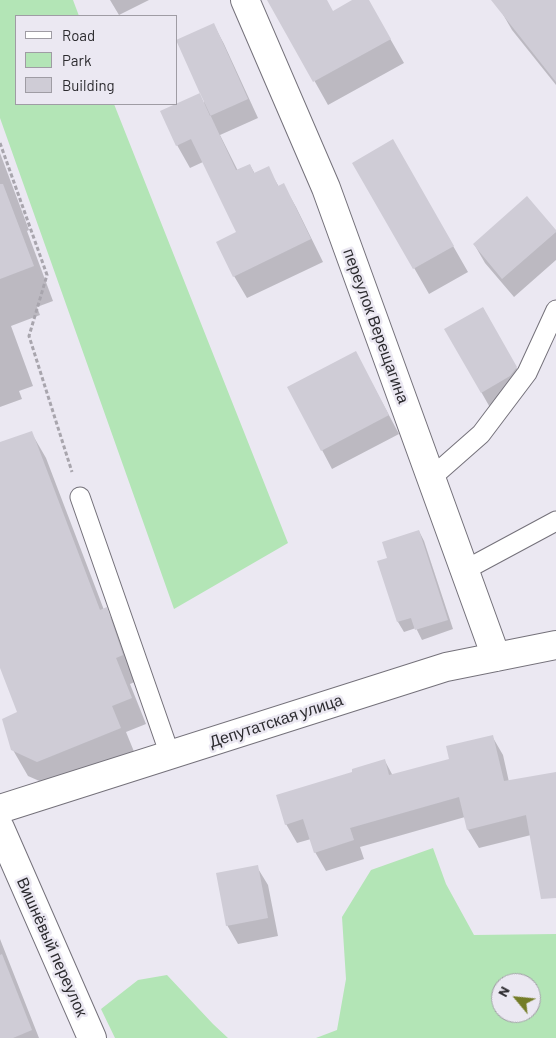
<!DOCTYPE html>
<meta charset="utf-8">
<style>
body{margin:0}
#map{position:relative;width:556px;height:1038px;overflow:hidden;background:#ebe8f2;font-family:Barlow,sans-serif}
canvas{display:block}
.legend{position:absolute;left:15px;top:15px;width:162px;height:90px;box-sizing:border-box;background:#ebe8f2;border:1px solid #9f9ca4;margin:0;padding:6px 9px;list-style:none;font-size:15px;color:#2c2b2f}
.legend li{display:flex;align-items:center;gap:10px;height:25px}
.legend b{width:25px;border:1px solid #9f9ca4}
.north{position:absolute;left:491px;top:973px;width:50px;height:50px;box-sizing:border-box;background:#ebe8f2;border:1px solid #9f9ca4;border-radius:50%;rotate:298deg;font-size:14px;font-weight:700;line-height:20px;text-align:center;color:#2c2b2f}
.north::after{content:'';display:block;margin:auto;width:18px;height:22px;background:#747c27;clip-path:polygon(50% 0,100% 100%,50% 72%,0 100%)}
</style>
<div id="map">
<canvas width="556" height="1038"></canvas>
<ul class="legend">
<li><b style="height:6px;background:#fff"></b>Road</li>
<li><b style="height:14px;background:#b3e5b6"></b>Park</li>
<li><b style="height:14px;background:#cfccd6"></b>Building</li>
</ul>
<div class="north">N</div>
</div>
<script>
const ctx = document.querySelector('canvas').getContext('2d');
ctx.lineJoin = 'round';
function fill(path, color) {
  ctx.fillStyle = color;
  ctx.fill(path, 'evenodd');
}
function toPath(rows) {
  const path = new Path2D();
  for (const r of rows) {
    path.moveTo(r[0], r[1]);
    for (let i = 2; i < r.length; i += 2) path.lineTo(r[i], r[i + 1]);
  }
  return path;
}
function strokePath(path, color, width, dash) {
  ctx.strokeStyle = color;
  ctx.lineWidth = width;
  ctx.lineCap = dash ? 'butt' : 'round';
  ctx.setLineDash(dash || []);
  ctx.stroke(path);
}
function write(font, color, halo, rows, align = 'center') {
  ctx.font = font + ' Barlow,sans-serif';
  ctx.lineWidth = 5;
  ctx.setLineDash([]);
  ctx.textBaseline = 'middle';
  ctx.strokeStyle = halo;
  ctx.fillStyle = color;
  for (const [text, x, y, turn = 0] of rows) {
    ctx.save();
    ctx.translate(x, y);
    ctx.rotate((+turn || 0) * Math.PI / 180);
    ctx.textAlign = isNaN(turn) ? turn : align;
    if (halo) ctx.strokeText(text, 0, 0);
    ctx.fillText(text, 0, 0);
    ctx.restore();
  }
}
fill(toPath([
 [0,0,73,0,79,16,16,16,16,104,114,104,288,543,174,609,0,118],
 [433,848,446,884,474,935,556,934,556,1038,316,1038,337,1030,346,979,342,917,371,870],
 [501,983,531,983,531,1013,501,1013],
 [167,975,213,1024,228,1038,115,1038,101,1009,138,980]
]), '#b3e5b6');
fill(toPath([
 [110,0,149,0,119,15],
 [269,0,326,0,333,12,355,0,368,0,404,63,328,105],
 [515,0,556,0,556,85,512,30,501,11],
 [214,25,224,44,258,118,220,135,238,171,250,165,255,174,268,168,279,187,283,184,296,207,323,262,247,298,234,276,238,233,203,162,190,168,177,145,204,104],
 [393,141,468,272,429,294,354,163],
 [0,153,29,230,27,231,53,301,37,307,40,315,11,326,33,386,19,391,22,399,0,407],
 [556,232,556,260,514,297,485,263,474,244],
 [483,308,527,387,492,411,446,330],
 [366,372,399,434,332,469,322,450],
 [31,432,46,458,104,610,106,609,121,635,137,681,130,684,146,724,126,732,135,754,53,787,28,776,13,750,19,713,0,665,0,444],
 [419,531,424,541,453,629,422,640,416,628,404,632,398,622],
 [492,736,503,755,509,782,556,773,556,880,531,835,479,848,468,830,465,817,360,847,364,859,326,871,315,852,311,839,297,843,286,824,354,773,385,761,393,776,451,759],
 [257,867,268,885,278,936,238,944,227,925],
 [0,939,39,1038,0,1038]
]), '#0003');
fill(toPath([
 [267,0,327,0,333,11,352,0,369,0,391,39,313,82],
 [491,0,556,0,556,82],
 [214,23,248,99,210,116,176,40],
 [200,93,236,170,250,164,254,173,269,166,278,186,284,183,311,239,233,277,216,242,236,232,191,139,176,146,160,111],
 [393,139,454,246,413,269,352,163],
 [0,184,3,184,34,266,0,279],
 [527,196,556,230,556,232,502,279,473,244],
 [483,307,517,367,510,376,481,393,444,329],
 [356,351,389,415,321,451,287,387],
 [32,431,100,610,107,607,123,655,116,658,132,698,112,706,121,728,37,762,11,750,2,719,17,712,0,668,0,442],
 [419,530,448,620,415,630,411,618,397,622,377,561,387,558,382,542],
 [493,735,504,781,556,772,556,898,541,899,526,815,467,830,459,797,350,828,354,840,314,853,303,819,285,825,276,795,352,772,352,769,385,759,389,775,449,759,446,746],
 [258,865,268,918,226,926,216,873],
 [2,954,32,1030,13,1038,0,1038,0,955]
]), '#cfccd6');
const lane = toPath([
 [431,478,481,434,527,373,556,310],
 [80,497,170,755],
 [465,570,556,521]
]);
const street = toPath([
 [245,0,326,188,496,657],
 [0,809,446,667,556,645],
 [0,828,92,1038]
]);
strokePath(lane, '#74717a', 21);
strokePath(street, '#74717a', 30);
strokePath(toPath([
 [0,143,47,275,29,336,72,472]
]), '#a8a5ad', 3, [4, 2.5]);
strokePath(lane, '#fff', 19);
strokePath(street, '#fff', 28);
write('16px', '#2c2b2f', '#ebe8f2', [
 ["переулок Верещагина",376,326,70],
 ["Депутатская улица",276,721,-18],
 ["Вишнёвый переулок",52,947,66]
]);
</script>
